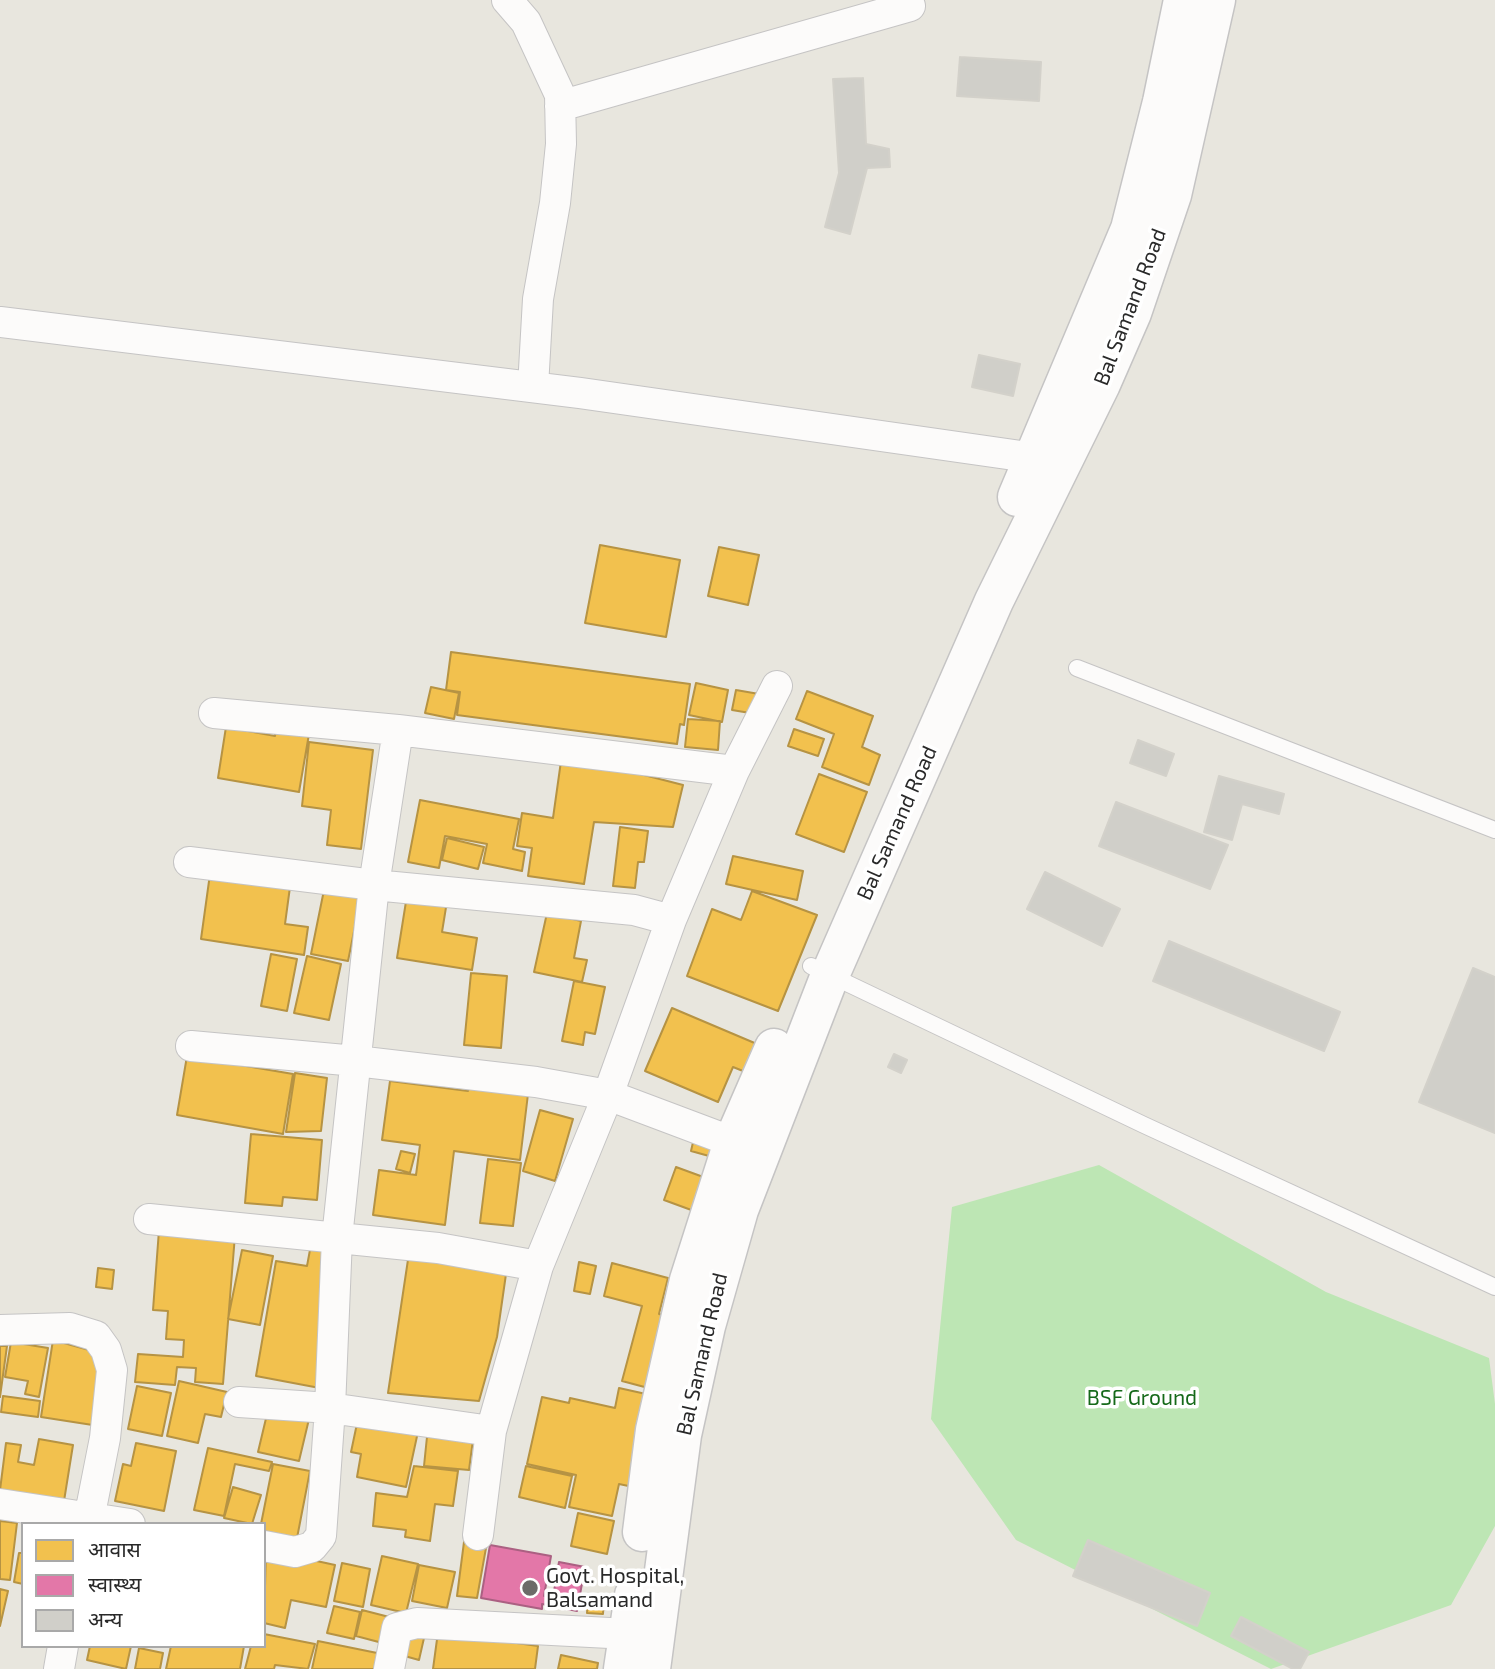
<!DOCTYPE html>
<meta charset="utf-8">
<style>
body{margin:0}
#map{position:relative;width:1495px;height:1669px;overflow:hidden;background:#e8e6de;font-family:"Exo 2","Noto Sans Devanagari",sans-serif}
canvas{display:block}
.legend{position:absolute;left:21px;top:1522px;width:245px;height:126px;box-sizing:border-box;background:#fff;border:2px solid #a9a9a9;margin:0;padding:9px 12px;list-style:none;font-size:21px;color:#292929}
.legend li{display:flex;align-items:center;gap:14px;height:35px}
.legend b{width:35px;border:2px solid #a9a9a9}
</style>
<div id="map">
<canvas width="1495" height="1669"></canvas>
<ul class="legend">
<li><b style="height:19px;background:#f2c14e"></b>आवास</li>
<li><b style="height:19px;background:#e377a8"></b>स्वास्थ्य</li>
<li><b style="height:19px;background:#d0cfc9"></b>अन्य</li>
</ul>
</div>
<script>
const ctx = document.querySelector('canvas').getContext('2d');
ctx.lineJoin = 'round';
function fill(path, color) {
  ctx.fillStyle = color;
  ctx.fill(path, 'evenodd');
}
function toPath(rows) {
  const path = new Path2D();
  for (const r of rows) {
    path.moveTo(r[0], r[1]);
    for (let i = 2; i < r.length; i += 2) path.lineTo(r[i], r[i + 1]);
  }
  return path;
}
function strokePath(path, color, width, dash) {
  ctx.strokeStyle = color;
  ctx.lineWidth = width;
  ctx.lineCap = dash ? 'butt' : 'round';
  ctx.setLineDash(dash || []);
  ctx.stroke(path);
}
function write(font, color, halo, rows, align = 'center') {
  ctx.font = font + ' "Exo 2",sans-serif';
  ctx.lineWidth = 7;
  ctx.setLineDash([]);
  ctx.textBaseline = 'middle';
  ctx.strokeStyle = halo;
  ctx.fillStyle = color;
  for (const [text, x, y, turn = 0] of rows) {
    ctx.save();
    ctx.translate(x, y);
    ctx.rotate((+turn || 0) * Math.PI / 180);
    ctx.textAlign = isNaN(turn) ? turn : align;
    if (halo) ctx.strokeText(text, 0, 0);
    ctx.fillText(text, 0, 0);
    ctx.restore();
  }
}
fill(toPath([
 [1099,1165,1326,1292,1489,1358,1495,1404,1495,1526,1451,1605,1271,1669,1016,1540,931,1419,952,1207]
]), '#bde6b4');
const homes = toPath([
 [600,545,680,560,666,637,585,623,600,545],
 [719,547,759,555,748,605,708,596,719,547],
 [451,652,690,684,684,725,680,724,677,744,457,715,460,692,446,690,451,652],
 [696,683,728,690,722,722,689,715,696,683],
 [431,687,459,693,454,719,425,713,431,687],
 [736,690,759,694,756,714,732,710,736,690],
 [807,691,873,716,862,747,880,755,869,785,822,767,834,734,796,719,807,691],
 [688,719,720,721,718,750,685,747,688,719],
 [226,727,275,736,276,729,309,734,299,792,218,778,226,727],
 [794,729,824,739,818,756,788,746,794,729],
 [309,742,373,750,361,849,327,845,331,810,302,806,309,742],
 [562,754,683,785,673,827,594,822,584,884,528,876,532,848,517,846,522,813,553,818,562,754],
 [819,774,867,792,844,852,796,834,819,774],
 [420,800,519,819,513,849,525,852,522,871,483,863,487,844,445,836,439,868,408,862,420,800],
 [620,827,648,831,644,862,638,862,635,888,613,886,620,827],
 [447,838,484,847,478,869,442,860,447,838],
 [733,856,803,871,797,900,726,884,733,856],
 [210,874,290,887,285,924,308,927,304,955,201,939,210,874],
 [408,889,448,895,442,932,477,938,472,970,397,958,408,889],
 [324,890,361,897,348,961,311,954,324,890],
 [752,891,817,915,778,1011,687,976,712,909,741,920,752,891],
 [547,913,581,921,574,958,587,960,582,982,534,972,547,913],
 [271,954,297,959,287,1011,261,1006,271,954],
 [307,956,341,964,329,1020,294,1013,307,956],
 [471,973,507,976,501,1048,464,1045,471,973],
 [574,981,605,987,595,1034,585,1032,583,1045,562,1041,574,981],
 [672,1008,764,1047,753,1075,733,1067,718,1102,645,1071,672,1008],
 [187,1056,293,1074,283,1134,177,1115,187,1056],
 [295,1073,327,1078,321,1131,286,1132,295,1073],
 [390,1081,468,1091,469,1086,528,1094,520,1160,454,1151,445,1225,373,1215,379,1170,416,1175,420,1145,382,1140,390,1081],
 [540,1110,573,1119,555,1181,523,1171,540,1110],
 [251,1134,322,1140,317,1200,283,1197,282,1206,245,1203,251,1134],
 [694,1138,713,1143,709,1156,691,1151,694,1138],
 [401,1151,415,1154,410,1173,396,1169,401,1151],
 [488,1159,521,1163,513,1226,480,1223,488,1159],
 [676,1167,706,1178,694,1211,664,1200,676,1167],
 [159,1230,235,1235,223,1384,195,1382,196,1368,177,1367,175,1385,135,1382,138,1354,183,1357,184,1340,166,1339,168,1311,153,1310,159,1230],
 [312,1239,352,1246,325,1389,256,1376,276,1261,307,1266,312,1239],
 [242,1250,273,1256,260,1325,228,1319,242,1250],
 [409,1253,507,1267,497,1337,479,1401,388,1393,409,1253],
 [579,1262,596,1266,590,1294,574,1291,579,1262],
 [612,1263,668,1278,659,1314,671,1317,652,1389,622,1381,642,1306,604,1296,612,1263],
 [98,1268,114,1270,112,1289,96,1287,98,1268],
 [53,1340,100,1353,99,1426,41,1417,53,1340],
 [11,1342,48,1348,39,1397,25,1394,28,1381,5,1377,11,1342],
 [0,1346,7,1346,0,1397,0,1346],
 [179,1381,227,1392,221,1417,205,1414,198,1443,167,1436,179,1381],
 [137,1386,171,1393,162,1436,128,1429,137,1386],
 [619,1388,646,1394,638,1488,619,1484,612,1516,569,1507,576,1475,527,1464,542,1397,569,1403,570,1398,615,1408,619,1388],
 [3,1396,40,1401,38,1417,1,1412,3,1396],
 [268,1410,309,1419,299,1461,258,1452,268,1410],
 [359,1414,419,1427,406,1487,357,1477,361,1454,351,1452,359,1414],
 [428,1427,474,1432,469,1470,424,1466,428,1427],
 [39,1439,73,1445,64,1501,0,1490,6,1443,21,1445,18,1462,34,1465,39,1439],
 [136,1443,176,1451,164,1511,115,1501,123,1464,131,1466,136,1443],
 [208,1448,272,1462,269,1471,235,1464,224,1516,194,1510,208,1448],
 [273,1464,310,1471,297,1538,264,1531,264,1524,261,1524,273,1464],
 [414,1466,458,1471,453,1506,435,1504,430,1541,405,1537,406,1530,373,1526,376,1493,407,1497,414,1466],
 [526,1466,572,1476,565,1508,519,1497,526,1466],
 [233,1487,261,1495,252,1524,224,1518,233,1487],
 [578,1513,614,1521,607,1554,571,1546,578,1513],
 [0,1521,17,1523,10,1580,0,1579,0,1521],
 [464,1542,486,1548,477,1598,457,1596,464,1542],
 [266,1550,335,1565,326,1607,291,1600,285,1628,264,1623,266,1550],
 [19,1553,23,1553,23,1584,14,1582,19,1553],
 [382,1556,418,1564,406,1613,371,1605,382,1556],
 [342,1563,370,1569,363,1607,334,1601,342,1563],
 [419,1565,455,1572,447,1608,412,1601,419,1565],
 [0,1589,8,1591,0,1626,0,1589],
 [588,1599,604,1599,603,1614,587,1613,588,1599],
 [334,1606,360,1612,354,1639,327,1633,334,1606],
 [362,1610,397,1619,390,1645,356,1636,362,1610],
 [438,1632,538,1646,535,1669,433,1669,438,1632],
 [264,1634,315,1644,308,1669,275,1665,274,1669,245,1669,251,1646,264,1646,264,1634],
 [407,1634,424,1638,419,1660,401,1655,407,1634],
 [318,1641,387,1655,385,1669,312,1669,318,1641],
 [90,1646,131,1646,126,1669,87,1660,90,1646],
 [171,1646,244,1646,240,1669,166,1669,171,1646],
 [139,1648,163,1653,160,1669,135,1669,139,1648],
 [561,1655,598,1663,597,1669,558,1669,561,1655]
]);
fill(homes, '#f2c14e');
strokePath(homes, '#b69343', 2);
const health = toPath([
 [490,1545,551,1556,544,1596,553,1597,559,1562,585,1567,577,1611,542,1604,542,1609,481,1598,490,1545]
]);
fill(health, '#e377a8');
strokePath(health, '#ab6082', 2);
const building = toPath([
 [960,57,1041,62,1039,101,957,96,960,57],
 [863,78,866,144,889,149,890,167,867,168,850,234,825,227,839,173,833,79,863,78],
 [979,355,1020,364,1013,396,972,387,979,355],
 [1138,740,1174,754,1166,776,1130,763,1138,740],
 [1219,776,1284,794,1279,814,1242,804,1232,840,1204,832,1219,776],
 [1116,802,1228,845,1210,889,1099,846,1116,802],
 [1045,872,1120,909,1102,946,1027,909,1045,872],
 [1169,941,1340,1012,1324,1051,1153,981,1169,941],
 [1473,968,1495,977,1495,1133,1419,1102,1473,968],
 [894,1054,907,1060,901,1073,888,1067,894,1054],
 [1088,1540,1210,1593,1197,1626,1073,1576,1088,1540],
 [1241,1617,1309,1652,1300,1669,1293,1669,1231,1636,1241,1617]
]);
fill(building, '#d0cfc9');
strokePath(building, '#d3d1ca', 2);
const service = toPath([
 [1077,668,1495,830],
 [811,966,1144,1125,1495,1287]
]);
const minor = toPath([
 [507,0,526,22,560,95,561,144,555,203,538,299,533,387],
 [560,106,910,6],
 [0,322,580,393,1035,458],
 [214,713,398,730,734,771],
 [189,862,374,885,634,910,671,920],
 [191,1046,356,1061,536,1082,608,1095,733,1142],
 [149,1219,438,1248,538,1266],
 [0,1330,70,1328,96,1336,106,1350,112,1370,105,1438,88,1524],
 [239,1402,330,1408,491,1431,478,1535],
 [491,1431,538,1266,608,1095,671,920,734,771,777,686],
 [0,1504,130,1524],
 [264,1546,295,1552,312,1547,321,1536,330,1408,337,1238,374,885,398,730],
 [59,1669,63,1646],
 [389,1669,397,1628,417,1623,629,1634]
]);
const secondary = toPath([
 [1017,497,1130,229,1162,102,1183,0],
 [642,1532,655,1430,689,1280,733,1142,774,1048],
 [623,1669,634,1595],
 [651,1669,682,1435,706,1326,739,1210,830,975,994,601,1101,384,1132,313,1172,195,1216,0]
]);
strokePath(service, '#c5c4c4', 18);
strokePath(minor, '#c5c4c4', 32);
strokePath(secondary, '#c5c4c4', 41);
strokePath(service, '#fcfbfa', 16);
strokePath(minor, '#fcfbfa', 30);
strokePath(secondary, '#fcfbfa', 38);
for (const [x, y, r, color] of [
 [530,1588,9,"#6c6b68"]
]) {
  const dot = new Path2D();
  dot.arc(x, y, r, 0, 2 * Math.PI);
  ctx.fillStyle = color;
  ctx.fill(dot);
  strokePath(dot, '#fff', 2.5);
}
write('21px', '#292929', '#fff', [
 ["Bal Samand Road",1130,307,-69],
 ["Bal Samand Road",897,823,-66],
 ["Bal Samand Road",702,1354,-77]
]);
write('21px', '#156919', '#fff', [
 ["BSF Ground",1142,1398]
]);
write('21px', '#292929', '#fff', [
 ["Govt. Hospital,",546,1576],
 ["Balsamand",546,1600]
], 'left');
</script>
